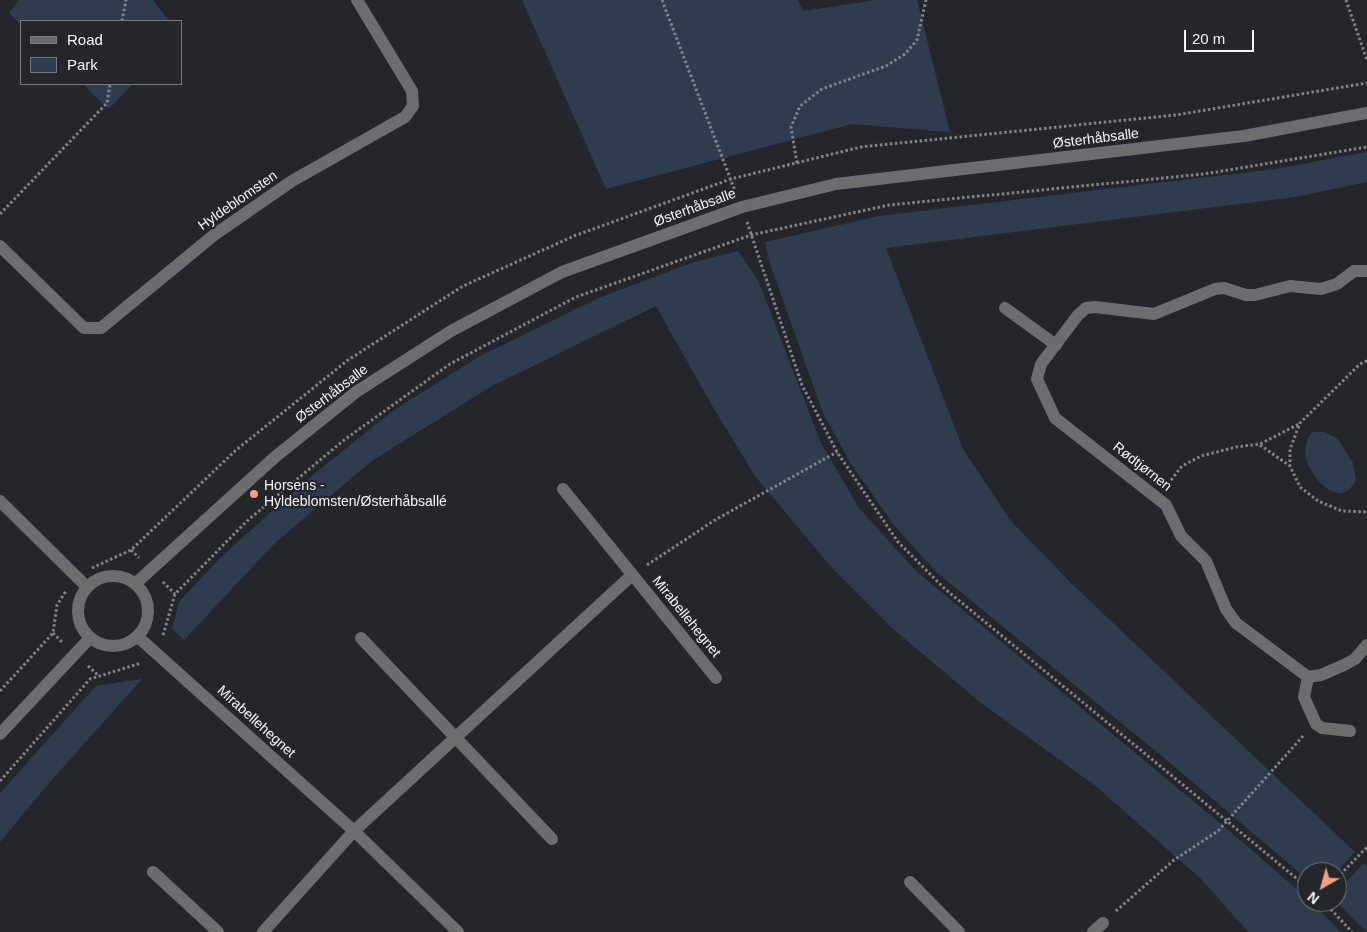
<!DOCTYPE html>
<meta charset="utf-8">
<style>
body{margin:0}
#map{position:relative;width:1367px;height:932px;overflow:hidden;background:#23272c;font-family:Arial,sans-serif}
canvas{display:block}
.legend{position:absolute;left:20px;top:20px;width:162px;height:65px;box-sizing:border-box;background:#23272c;border:1px solid #76797e;margin:0;padding:6px 9px;list-style:none;font-size:15px;color:#f3f5f9}
.legend li{display:flex;align-items:center;gap:10px;height:25px}
.legend b{width:25px;border:1px solid #76797e}
.north{position:absolute;left:1297px;top:862px;width:50px;height:50px;box-sizing:border-box;background:#23272c;border:1px solid #76797e;border-radius:50%;rotate:218deg;font-size:14px;font-weight:700;line-height:20px;text-align:center;color:#f3f5f9}
.north::after{content:'';display:block;margin:auto;width:18px;height:22px;background:#f2a07f;clip-path:polygon(50% 0,100% 100%,50% 72%,0 100%)}
.scale{position:absolute;left:1184px;top:30px;width:70px;height:22px;box-sizing:border-box;border:2px solid #f3f5f9;border-top:0;padding-left:6px;font-size:15px;line-height:18px;white-space:nowrap;color:#f3f5f9;-webkit-text-stroke:4px #23272c;paint-order:stroke}
</style>
<div id="map">
<canvas width="1367" height="932"></canvas>
<ul class="legend">
<li><b style="height:6px;background:#6b6d6f"></b>Road</li>
<li><b style="height:14px;background:#2e3c4e"></b>Park</li>
</ul>
<div class="north">N</div>
<div class="scale">20 m</div>
</div>
<script>
const ctx = document.querySelector('canvas').getContext('2d');
ctx.lineJoin = 'round';
function fill(path, color) {
  ctx.fillStyle = color;
  ctx.fill(path, 'evenodd');
}
function toPath(rows) {
  const path = new Path2D();
  for (const r of rows) {
    if (r.length === 3) {
      path.moveTo(r[0] + r[2], r[1]);
      path.arc(r[0], r[1], r[2], 0, 2 * Math.PI);
      continue;
    }
    path.moveTo(r[0], r[1]);
    for (let i = 2; i < r.length; i += 2) path.lineTo(r[i], r[i + 1]);
  }
  return path;
}
function strokePath(path, color, width, dash) {
  ctx.strokeStyle = color;
  ctx.lineWidth = width;
  ctx.lineCap = dash ? 'butt' : 'round';
  ctx.setLineDash(dash || []);
  ctx.stroke(path);
}
function write(font, color, halo, rows, align = 'center') {
  ctx.font = font + ' Arial,sans-serif';
  ctx.lineWidth = 4.5;
  ctx.setLineDash([]);
  ctx.textBaseline = 'middle';
  ctx.strokeStyle = halo;
  ctx.fillStyle = color;
  for (const [text, x, y, turn = 0] of rows) {
    ctx.save();
    ctx.translate(x, y);
    ctx.rotate((+turn || 0) * Math.PI / 180);
    ctx.textAlign = isNaN(turn) ? turn : align;
    if (halo) ctx.strokeText(text, 0, 0);
    ctx.fillText(text, 0, 0);
    ctx.restore();
  }
}
fill(toPath([
 [19,0,153,0,169,21,21,21,21,25,9,13],
 [522,0,798,0,803,11,876,0,917,0,950,132,852,124,606,189],
 [82,84,133,84,109,109],
 [1367,152,1367,182,1296,197,886,248,963,449,1010,520,1072,584,1355,852,1337,872,1307,872,1307,879,1163,757,936,572,894,525,851,464,823,413,770,264,765,242,879,216,1275,169],
 [738,251,758,280,821,443,859,508,916,571,1233,834,1307,898,1307,902,1312,902,1340,932,1248,932,1202,880,1097,787,981,703,892,628,832,568,755,476,714,409,656,306,492,386,373,460,275,543,184,640,172,629,179,602,222,556,309,478,394,410,480,356,601,297,694,262],
 [1313,432,1324,432,1337,438,1353,463,1356,480,1350,489,1341,494,1329,490,1319,482,1308,465,1305,452,1308,437],
 [142,679,49,783,0,842,0,793,96,686],
 [1364,863,1367,866,1367,932,1337,902,1337,892]
]), '#2e3c4e');
strokePath(toPath([
 [662,0,735,191],
 [1346,0,1367,60],
 [122,21,126,0],
 [797,163,791,127,800,106,822,89,886,66,905,54,917,40,926,0],
 [0,214,107,103,110,84],
 [747,222,802,385,837,452,898,542,945,589,1307,887],
 [1367,361,1360,364,1300,423,1290,449,1290,466,1300,487,1318,501,1342,511,1367,512],
 [1260,445,1290,466],
 [1168,484,1182,466,1201,456,1236,447,1260,444,1299,424],
 [131,550,139,558],
 [647,565,715,520,837,452],
 [92,568,131,550,235,451,348,360,463,286,574,236,731,179,861,147,1176,115,1367,83],
 [163,582,175,594],
 [53,633,63,643],
 [163,635,175,594,247,521,344,440,450,364,576,297,751,235,889,205,1204,174,1367,147],
 [88,666,99,676],
 [0,691,53,633,57,605,66,591],
 [0,781,90,679,141,663],
 [1337,878,1367,847],
 [1324,902,1352,932],
 [1116,911,1174,860,1218,831,1304,735]
]), '#818488', 3, [2.5, 2.5]);
strokePath(toPath([
 [0,246,84,328,101,328,214,235,292,181,405,117,413,106,412,91,357,0],
 [1367,271,1354,271,1337,284,1321,289,1290,286,1255,295,1246,295,1224,288,1215,289,1154,314,1095,307,1086,308,1078,315,1041,364,1037,379,1055,418,1166,505,1181,536,1206,561,1226,609,1236,623,1308,677,1321,675,1344,665,1355,659,1367,645],
 [1005,308,1056,345],
 [563,489,716,678],
 [0,501,87,587],
 [137,636,354,831,458,932],
 [361,638,552,839],
 [1308,677,1304,697,1316,724,1322,728,1350,731],
 [153,872,218,932],
 [910,882,959,932],
 [263,932,354,831,632,575],
 [1093,932,1103,923]
]), '#6b6d6f', 12);
strokePath(toPath([
 [113,611,35],
 [135,584,275,457,356,392,451,331,562,272,742,207,836,184,1244,136,1367,113],
 [0,734,90,638]
]), '#6b6d6f', 12);
for (const [x, y, r, color] of [
 [254,494,5,"#f2a07f"]
]) {
  const dot = new Path2D();
  dot.arc(x, y, r, 0, 2 * Math.PI);
  ctx.fillStyle = color;
  ctx.fill(dot);
  strokePath(dot, '#23272c', 2);
}
write('14px', '#f3f5f9', '#23272c', [
 ["Østerhåbsalle",1096,139,-7],
 ["Hyldeblomsten",238,201,-35],
 ["Østerhåbsalle",695,208,-20],
 ["Østerhåbsalle",332,394,-37],
 ["Rødtjørnen",1142,467,38],
 ["Mirabellehegnet",686,617,51],
 ["Mirabellehegnet",256,722,42]
]);
write('14px', '#f3f5f9', '#23272c', [
 ["Horsens -",264,486],
 ["Hyldeblomsten/Østerhåbsallé",264,502]
], 'left');
</script>
